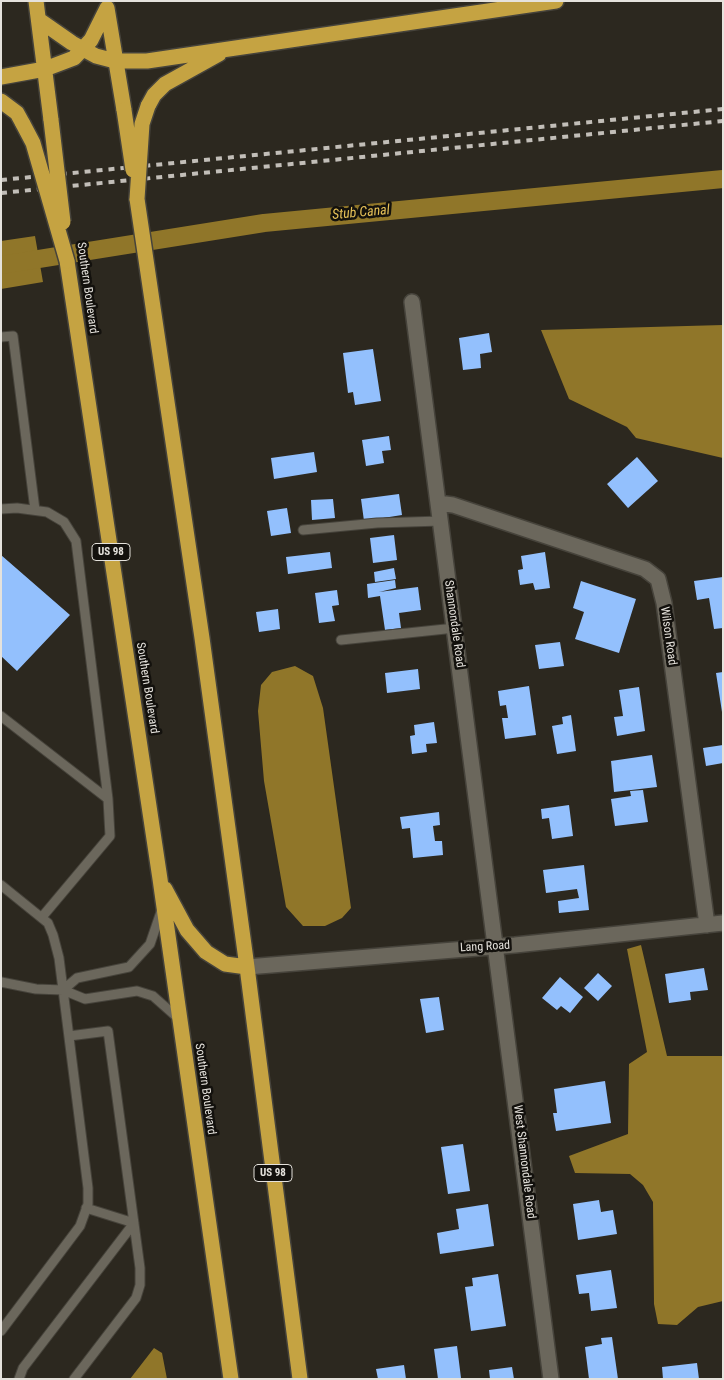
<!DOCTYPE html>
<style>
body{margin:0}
#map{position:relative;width:724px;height:1380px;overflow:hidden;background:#2c281f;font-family:"Roboto Condensed",sans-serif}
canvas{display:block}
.frame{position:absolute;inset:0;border:2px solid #e5e2dc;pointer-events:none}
</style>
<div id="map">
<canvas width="724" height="1380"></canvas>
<div class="frame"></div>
</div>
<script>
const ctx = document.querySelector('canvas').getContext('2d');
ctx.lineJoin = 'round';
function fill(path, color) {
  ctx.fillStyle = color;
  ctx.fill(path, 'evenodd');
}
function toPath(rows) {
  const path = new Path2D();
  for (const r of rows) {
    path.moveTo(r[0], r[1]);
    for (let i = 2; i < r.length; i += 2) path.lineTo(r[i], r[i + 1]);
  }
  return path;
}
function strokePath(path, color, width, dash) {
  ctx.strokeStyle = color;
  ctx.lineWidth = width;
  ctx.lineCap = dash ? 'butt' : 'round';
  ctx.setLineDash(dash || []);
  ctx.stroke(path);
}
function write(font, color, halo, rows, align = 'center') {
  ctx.font = font + ' "Roboto Condensed",sans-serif';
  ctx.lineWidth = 5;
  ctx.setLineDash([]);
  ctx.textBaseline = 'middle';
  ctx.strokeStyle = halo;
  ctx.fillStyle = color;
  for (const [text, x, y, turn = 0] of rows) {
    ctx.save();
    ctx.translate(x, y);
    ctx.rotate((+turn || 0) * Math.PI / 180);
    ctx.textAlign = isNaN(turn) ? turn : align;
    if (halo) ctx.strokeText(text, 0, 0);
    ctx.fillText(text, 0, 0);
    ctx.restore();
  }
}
fill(toPath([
 [35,236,43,282,1,289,1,241],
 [723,325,723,458,636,438,627,427,569,399,541,330],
 [295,666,313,676,323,708,351,908,342,918,325,926,303,926,286,907,264,781,258,711,261,685,272,672],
 [641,945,667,1056,723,1056,723,1301,698,1307,677,1325,658,1324,654,1304,653,1202,643,1185,630,1174,575,1173,569,1156,628,1134,629,1064,647,1052,627,949],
 [154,1348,162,1353,167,1379,130,1379]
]), '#907629');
strokePath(toPath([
 [1,265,264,223,723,179]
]), '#907629', 18);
fill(toPath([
 [489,333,492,352,480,354,481,368,463,370,459,338],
 [373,349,381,401,355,405,353,392,348,393,343,353],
 [389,436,391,450,382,451,384,463,366,466,362,440],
 [314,452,317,472,274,479,271,458],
 [637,457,658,481,628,508,607,484],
 [399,494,402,515,364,521,361,499],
 [333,499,335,518,312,520,311,500],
 [287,508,291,533,271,536,267,511],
 [394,535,397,560,373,563,370,538],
 [330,552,332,568,288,574,286,557],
 [545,552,550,588,535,590,533,583,520,585,518,570,523,569,521,556],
 [1,555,70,615,17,671,1,656],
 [394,568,396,579,375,582,374,572],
 [723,577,723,628,714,629,709,598,697,600,694,581],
 [395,580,396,588,379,592,418,587,421,610,399,613,401,628,385,630,380,596,368,598,367,584],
 [581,581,636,599,619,653,575,639,584,612,573,608],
 [337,590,339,605,332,606,335,621,319,623,315,593],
 [278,609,280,629,259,632,256,612],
 [560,642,564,666,539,669,535,645],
 [418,669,420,689,387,693,385,673],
 [723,672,723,712,722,712,716,673],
 [529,686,536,735,505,739,502,718,508,718,506,705,500,706,498,691],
 [639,687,645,731,617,736,614,717,623,716,619,690],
 [571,715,576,751,557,754,552,726,563,724,562,717],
 [434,722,437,743,426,744,427,752,412,754,410,736,415,735,414,725],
 [723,745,723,763,706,766,703,748],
 [652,755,657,787,614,792,611,761],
 [643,790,648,822,615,826,611,799,631,796,630,791],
 [569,805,573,836,552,839,549,818,542,819,541,809],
 [439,812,440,825,433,826,435,841,442,841,443,855,413,858,410,828,402,829,400,817],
 [584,865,589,910,559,913,558,901,579,898,577,889,546,893,543,870],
 [704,968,708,990,690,992,691,1000,669,1003,665,974],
 [598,973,612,986,598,1001,584,988],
 [560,977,583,997,570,1013,561,1006,557,1010,542,998],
 [439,997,444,1030,426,1033,420,999],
 [605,1081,611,1123,556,1131,553,1113,557,1113,554,1089],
 [463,1144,470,1191,448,1194,441,1147],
 [599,1200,601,1212,613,1210,617,1234,578,1240,573,1204],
 [488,1204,494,1246,440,1254,437,1233,459,1229,456,1209],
 [611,1270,617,1308,591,1311,589,1293,579,1294,576,1275],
 [498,1274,506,1326,471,1331,465,1287,473,1286,472,1278],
 [612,1337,618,1379,589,1379,585,1347,602,1344,601,1338],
 [457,1346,461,1378,438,1379,434,1349],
 [697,1363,699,1379,663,1379,662,1367],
 [404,1365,406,1379,378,1379,376,1369],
 [512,1367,514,1379,490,1379,489,1370]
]), '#93c0fd');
const lane = toPath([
 [1,337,13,336,35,510],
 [1,509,17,508,47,512,64,522,76,541,108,799,110,836,42,917],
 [303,530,377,523,441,521],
 [341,640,455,628],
 [1,716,108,799],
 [1,885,48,923,53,935,59,958,88,1188,88,1204,80,1226,1,1331],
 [1,982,36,989,63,990,85,999,137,991,153,996,179,1019],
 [63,990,77,978,129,967,150,944,162,909],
 [69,1036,108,1031,140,1268,140,1285,136,1298,74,1379],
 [86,1208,134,1223],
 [19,1379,23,1368,134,1223]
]);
const street = toPath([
 [412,302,551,1379],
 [438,503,453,505,645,569,658,579,664,603,707,925],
 [247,967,515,945,723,923]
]);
const highway = toPath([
 [36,1,51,120],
 [107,8,124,110],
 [39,20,72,43,96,56,115,61,147,61,556,1],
 [1,77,45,69,74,58,91,40,107,8],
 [1,101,17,113,23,124],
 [148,106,154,95,165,84,219,54],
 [137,199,202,638,247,967,300,1379],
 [67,261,160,879,231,1379],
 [165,889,187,930,206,952,225,964,247,967]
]);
strokePath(lane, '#46433b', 11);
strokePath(street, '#46433b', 18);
strokePath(highway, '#46433b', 18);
strokePath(lane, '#6b675c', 9);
strokePath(street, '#6b675c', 15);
strokePath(highway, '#c5a342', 15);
strokePath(toPath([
 [1,180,723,109],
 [1,193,723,121]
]), '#c2beb8', 4, [6, 6]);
const highwayBridge = toPath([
 [124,110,133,170],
 [51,120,63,222],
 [23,124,33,143,67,261],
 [137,199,142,124,148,106]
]);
strokePath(highwayBridge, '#46433b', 18, []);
strokePath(highwayBridge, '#c5a342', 15);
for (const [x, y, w] of [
 [111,552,38],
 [273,1173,38]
]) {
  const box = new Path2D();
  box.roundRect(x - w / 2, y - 8.5, w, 17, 4);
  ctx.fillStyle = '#13110d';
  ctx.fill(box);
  strokePath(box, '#e5e2dc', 1);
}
write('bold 11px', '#e5e2dc', null, [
 ["US 98",111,552],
 ["US 98",273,1173]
]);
write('12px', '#e5e2dc', '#13110d', [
 ["Southern Boulevard",87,288,82],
 ["Shannondale Road",454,624,82],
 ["Wilson Road",668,636,82],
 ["Southern Boulevard",147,688,81],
 ["Lang Road",485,947,-3],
 ["Southern Boulevard",205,1089,82],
 ["West Shannondale Road",524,1162,83]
]);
write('italic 14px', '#e6c158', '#13110d', [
 ["Stub Canal",361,213,-5]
]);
</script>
